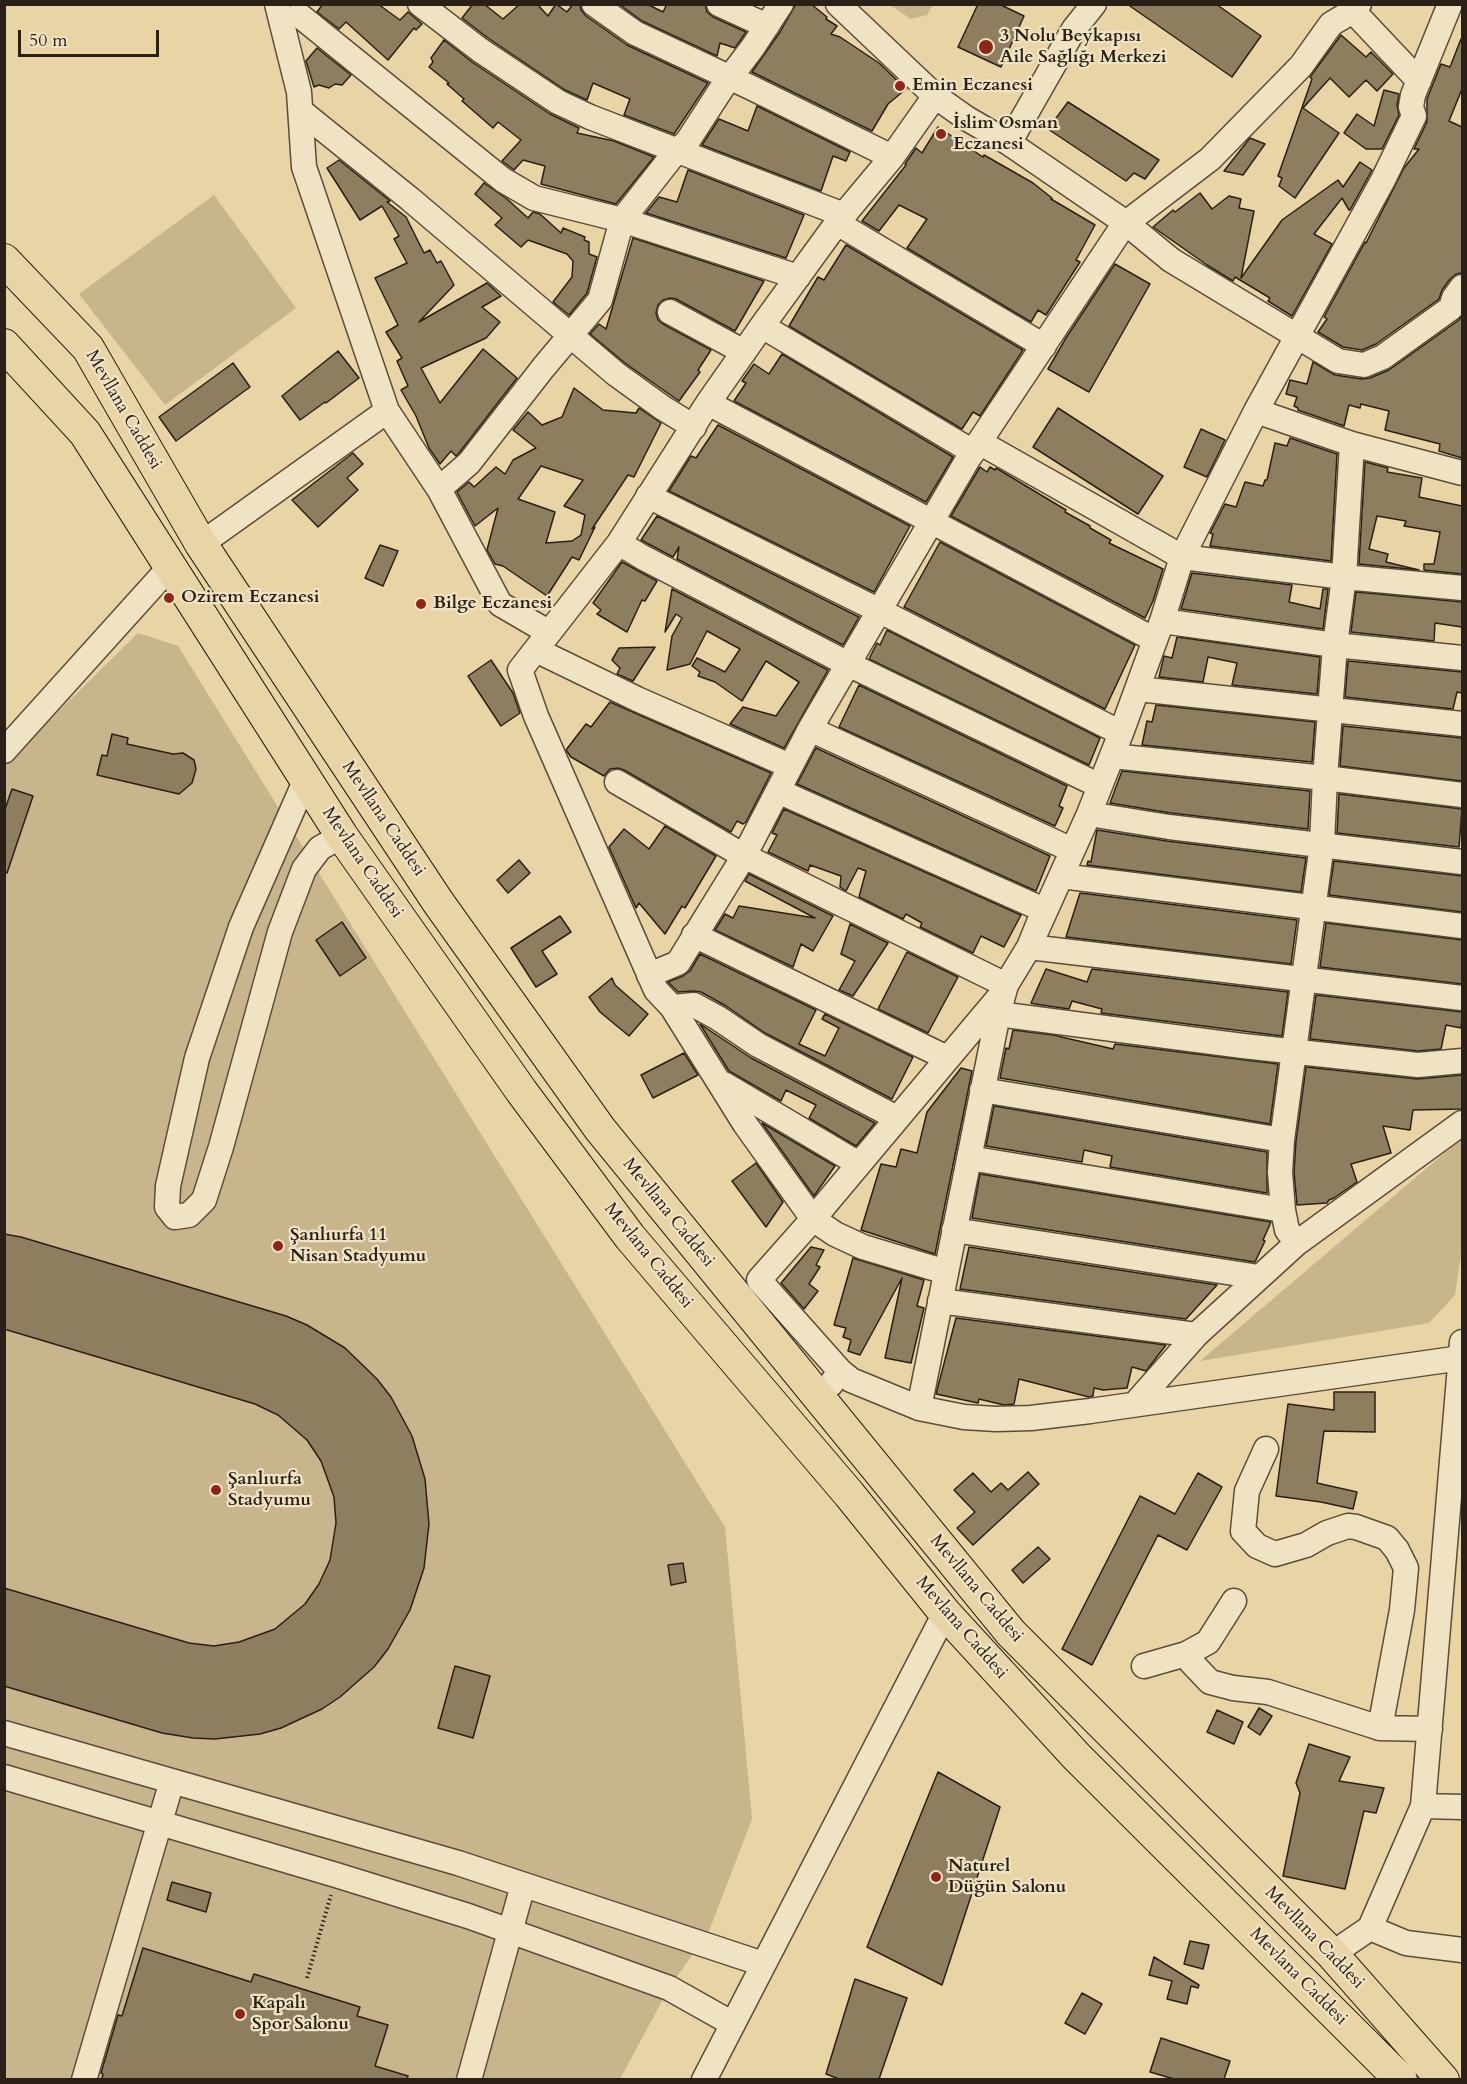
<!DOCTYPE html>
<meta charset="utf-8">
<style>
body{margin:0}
#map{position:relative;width:1467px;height:2084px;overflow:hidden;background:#e8d4a4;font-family:Cardo,serif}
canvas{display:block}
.frame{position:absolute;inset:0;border:6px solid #2b2017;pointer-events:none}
.scale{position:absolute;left:18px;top:30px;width:141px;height:27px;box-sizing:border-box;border:3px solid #2b2017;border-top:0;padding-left:8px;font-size:18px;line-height:21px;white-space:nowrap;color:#2b2017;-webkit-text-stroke:4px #f0e3c4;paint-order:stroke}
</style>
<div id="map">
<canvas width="1467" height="2084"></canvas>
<div class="frame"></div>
<div class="scale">50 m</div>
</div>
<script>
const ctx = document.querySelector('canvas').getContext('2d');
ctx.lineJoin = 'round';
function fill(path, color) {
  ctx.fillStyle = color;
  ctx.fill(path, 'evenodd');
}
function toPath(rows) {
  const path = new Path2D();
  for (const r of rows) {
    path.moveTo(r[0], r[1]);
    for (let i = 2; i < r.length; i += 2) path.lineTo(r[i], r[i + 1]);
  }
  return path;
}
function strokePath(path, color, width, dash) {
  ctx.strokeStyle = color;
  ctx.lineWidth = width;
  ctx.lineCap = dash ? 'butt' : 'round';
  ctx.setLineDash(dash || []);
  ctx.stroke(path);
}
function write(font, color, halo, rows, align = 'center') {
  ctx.font = font + ' Cardo,serif';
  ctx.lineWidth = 4.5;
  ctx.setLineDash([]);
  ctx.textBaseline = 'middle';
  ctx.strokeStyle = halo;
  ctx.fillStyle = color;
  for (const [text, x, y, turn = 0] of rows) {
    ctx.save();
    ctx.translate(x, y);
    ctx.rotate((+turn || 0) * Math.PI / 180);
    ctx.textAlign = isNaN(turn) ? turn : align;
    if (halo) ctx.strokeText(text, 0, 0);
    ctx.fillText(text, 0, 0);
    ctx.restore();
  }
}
fill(toPath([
 [890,5,933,5,927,15,911,19],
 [214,195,296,308,165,405,79,294],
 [138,633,178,646,725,1527,752,1819,709,1931,669,1988,620,2079,5,2080,5,764],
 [1462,1138,1462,1248,1455,1295,1429,1323,1200,1361]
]), '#c8b58c');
const building = toPath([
 [323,4,378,4,400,20,408,12,422,24,416,30,414,28,388,60,346,22,339,29,317,12,323,4],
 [473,4,484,4,503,19,520,4,537,4,548,16,556,4,567,12,573,4,580,4,581,10,586,16,627,45,708,83,674,134,624,115,630,99,593,83,587,100,565,90,488,38,462,18,473,4],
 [619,4,647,4,663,12,667,4,705,4,707,12,713,17,746,32,735,48,720,43,717,56,642,21,619,4],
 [796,4,811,4,827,17,826,19,837,26,831,34,840,37,879,63,906,89,888,104,872,131,752,72,780,32,796,4],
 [978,4,999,4,1024,16,1001,67,958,47,978,4],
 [1127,4,1216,4,1261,36,1232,77,1127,4],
 [1341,35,1366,57,1371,52,1393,74,1377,91,1366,80,1349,97,1330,78,1303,108,1339,133,1295,198,1279,186,1282,178,1278,176,1312,79,1310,77,1341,35],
 [1461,39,1462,39,1462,89,1449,121,1462,127,1462,273,1456,274,1450,279,1442,290,1439,299,1376,344,1362,350,1343,347,1318,332,1327,319,1324,317,1365,242,1366,243,1404,168,1419,149,1414,149,1427,122,1427,99,1441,64,1450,67,1461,39],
 [444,40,472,62,550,114,579,128,577,133,614,141,654,157,616,204,541,184,545,166,523,160,514,170,502,161,521,140,498,122,493,128,462,101,464,99,447,84,449,83,429,67,433,62,431,58,444,40],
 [317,48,351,75,342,85,335,84,329,88,319,85,314,87,306,61,317,48],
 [1384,90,1399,94,1397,105,1399,115,1382,149,1366,149,1344,133,1357,114,1374,126,1384,90],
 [1068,102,1159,160,1145,179,1134,173,1126,181,1048,129,1068,102],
 [757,106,850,152,846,161,833,156,821,191,702,145,719,119,748,131,757,106],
 [938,127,983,157,984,155,1033,183,1052,198,1051,199,1095,225,1076,260,1080,262,1046,315,1038,310,1031,322,907,248,927,219,899,205,879,231,862,221,906,165,905,164,916,148,922,153,938,127],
 [1250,138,1265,144,1243,175,1224,171,1250,138],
 [339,160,390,201,387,202,406,217,424,253,430,250,437,263,441,261,454,285,419,322,487,283,501,296,482,307,500,322,486,338,421,368,440,403,483,349,517,378,459,453,456,456,451,451,440,464,429,448,416,416,401,390,408,386,397,361,402,358,386,332,398,325,375,278,407,263,394,239,399,236,382,206,360,220,327,168,339,160],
 [1360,162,1372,170,1350,210,1349,210,1342,198,1314,234,1332,244,1292,316,1268,301,1270,298,1235,277,1233,281,1207,265,1153,227,1173,210,1175,212,1200,193,1212,209,1229,196,1241,199,1239,208,1254,211,1241,278,1282,220,1338,180,1343,187,1360,162],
 [688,170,804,215,786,258,646,213,659,197,677,202,688,170],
 [484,183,507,199,528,218,533,212,540,214,561,233,563,228,585,237,584,240,589,242,589,254,597,257,587,293,569,315,553,302,572,277,573,261,567,254,528,240,521,247,495,225,502,218,475,194,484,183],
 [633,238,764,281,735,331,676,299,670,298,663,300,658,305,656,313,658,320,663,324,711,350,698,370,700,372,679,401,625,363,590,334,599,324,606,329,633,238],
 [846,245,1023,350,980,416,973,412,962,429,789,326,818,277,824,280,846,245],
 [1115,264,1150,284,1089,392,1048,369,1066,338,1115,264],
 [1462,315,1462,458,1439,451,1440,444,1385,430,1389,411,1361,404,1360,408,1349,405,1344,426,1298,410,1298,408,1294,406,1297,397,1286,394,1290,380,1307,384,1313,362,1335,375,1362,379,1370,378,1389,370,1459,320,1462,315],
 [338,351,359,378,326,403,325,402,300,420,282,396,338,351],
 [782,354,953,457,926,502,734,401,746,383,742,381,754,364,769,374,782,354],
 [233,363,250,387,176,441,159,417,233,363],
 [574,388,603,410,636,413,639,408,661,423,634,477,628,475,592,529,595,527,579,560,572,557,547,596,503,566,495,564,487,550,498,508,475,526,457,492,469,482,474,487,496,467,505,474,513,460,536,448,513,430,528,412,542,425,562,417,574,388],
 [541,466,583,480,564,506,585,515,581,535,572,541,546,543,555,512,518,499,541,466],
 [1058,408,1163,476,1138,514,1033,447,1058,408],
 [718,425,910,526,874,592,669,491,691,456,696,458,718,425],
 [1201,429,1225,440,1207,477,1184,467,1201,429],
 [1290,438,1337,454,1331,561,1210,546,1213,534,1210,533,1225,504,1236,507,1245,482,1263,486,1265,480,1267,480,1275,443,1287,446,1290,438],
 [353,453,363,464,347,478,358,490,318,527,292,500,353,453],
 [1365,462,1388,468,1387,472,1422,478,1419,497,1462,506,1462,574,1424,570,1424,564,1434,564,1440,532,1404,526,1406,521,1377,516,1369,549,1388,554,1386,562,1419,570,1359,564,1365,462],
 [980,467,987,472,990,467,995,470,996,468,1066,510,1065,512,1090,526,1090,528,1111,540,1109,543,1163,569,1153,601,1145,618,951,516,980,467],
 [657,516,859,617,843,645,677,559,679,547,673,557,641,540,657,516],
 [940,542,1135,645,1105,709,904,607,940,542],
 [380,545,398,551,383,586,365,578,380,545],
 [622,562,657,581,645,601,642,600,627,632,597,614,601,610,593,603,622,562],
 [1192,573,1292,585,1289,602,1320,609,1323,589,1328,589,1323,629,1181,609,1192,573],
 [672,589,828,670,784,748,730,724,743,707,776,716,799,682,766,661,742,701,715,682,698,676,700,672,692,666,697,658,725,672,740,649,707,631,690,664,667,670,672,636,682,618,676,614,665,632,672,589],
 [1356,592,1462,602,1462,627,1435,623,1434,641,1351,632,1356,592],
 [887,630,1100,738,1089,765,869,659,877,643,880,645,887,630],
 [1177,637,1320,657,1317,694,1232,685,1237,663,1208,657,1203,682,1159,677,1164,656,1172,658,1177,637],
 [655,647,633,681,617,674,620,668,612,660,619,648,655,647],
 [491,660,513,693,520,713,501,726,468,676,491,660],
 [1348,661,1462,672,1462,693,1457,692,1453,709,1345,697,1348,661],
 [859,685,1067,786,1059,806,1063,808,1055,826,839,727,859,685],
 [610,702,771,773,746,822,743,824,737,821,731,832,624,770,618,768,610,769,604,776,571,757,566,750,586,724,591,727,610,702],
 [1156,705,1315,722,1312,762,1142,745,1147,721,1152,722,1156,705],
 [1343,726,1462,738,1462,781,1340,766,1343,726],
 [112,734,128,738,127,744,173,754,183,753,194,760,196,769,192,783,179,794,97,775,102,755,107,756,112,734],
 [816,748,1050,856,1036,891,797,784,816,748],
 [1122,771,1310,791,1308,829,1171,813,1110,803,1122,771],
 [12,789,33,796,7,873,4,872,4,812,12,789],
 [1339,794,1462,809,1459,847,1337,833,1339,794],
 [784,809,1021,915,1004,947,981,936,973,953,920,927,922,923,906,914,903,919,859,897,866,871,858,868,846,891,840,887,841,876,810,865,808,871,768,852,777,835,772,833,784,809],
 [665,826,716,856,685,908,682,906,665,934,639,903,636,908,609,847,624,829,649,849,665,826],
 [1097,830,1167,841,1306,858,1301,892,1087,865,1088,861,1091,862,1097,830],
 [519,860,530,873,508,893,497,880,519,860],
 [1334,861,1462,876,1462,912,1329,895,1334,861],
 [749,874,833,916,813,951,801,944,793,967,715,930,725,914,733,918,739,906,815,918,745,881,749,874],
 [1080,893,1297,920,1291,964,1066,937,1080,893],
 [560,916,571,932,542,951,557,974,536,987,511,948,560,916],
 [342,922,366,958,340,976,316,940,342,922],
 [1326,923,1462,940,1462,984,1320,967,1326,923],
 [850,924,888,943,853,996,839,990,855,961,841,954,850,924],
 [907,952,958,977,928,1033,878,1009,907,952],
 [700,954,816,1010,799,1044,825,1056,839,1028,822,1019,825,1014,913,1057,892,1099,765,1033,726,1006,701,992,693,991,678,992,668,982,683,976,690,971,700,954],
 [1046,969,1087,982,1092,969,1288,992,1282,1036,1101,1013,1102,1009,1072,1001,1069,1009,1035,1004,1031,1003,1046,969],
 [612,978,615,985,648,1014,629,1036,600,1012,589,997,612,978],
 [1316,995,1462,1012,1462,1018,1461,1028,1446,1025,1441,1049,1418,1051,1310,1039,1316,995],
 [700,1024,751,1058,875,1123,856,1146,809,1118,816,1105,786,1090,781,1101,729,1071,700,1024],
 [1013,1030,1053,1035,1113,1049,1115,1044,1278,1064,1270,1124,1000,1078,1006,1048,1009,1049,1013,1030],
 [684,1053,698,1075,653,1098,641,1075,684,1053],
 [1306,1067,1417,1079,1462,1075,1462,1109,1413,1110,1410,1130,1383,1126,1391,1153,1351,1164,1357,1182,1334,1198,1329,1200,1327,1203,1297,1205,1294,1172,1296,1141,1306,1067],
 [961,1068,972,1071,935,1254,861,1230,881,1164,896,1167,901,1149,917,1153,927,1112,961,1068],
 [994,1106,1267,1152,1267,1193,1110,1167,1112,1156,1084,1150,1082,1162,986,1146,994,1106],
 [762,1123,835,1166,814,1196,762,1123],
 [756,1163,783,1202,766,1227,732,1181,756,1163],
 [980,1174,1271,1222,1263,1240,1265,1241,1255,1262,972,1218,980,1174],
 [4,1234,21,1237,286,1316,307,1325,345,1348,377,1379,391,1397,412,1436,425,1479,429,1524,424,1568,410,1610,388,1649,374,1667,340,1697,322,1709,281,1728,260,1734,215,1739,193,1738,162,1733,4,1686,4,1588,189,1643,214,1646,239,1642,275,1629,305,1604,319,1584,330,1560,336,1523,334,1497,321,1461,307,1440,278,1415,255,1404,4,1329,4,1234],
 [811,1247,824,1250,816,1265,820,1267,809,1284,818,1291,804,1309,781,1283,811,1247],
 [969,1247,1217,1285,1186,1319,960,1289,969,1247],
 [853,1258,924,1280,917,1306,924,1308,911,1363,885,1358,902,1278,860,1355,848,1351,851,1340,843,1337,846,1328,834,1325,853,1258],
 [956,1318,1166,1345,1146,1371,1132,1367,1127,1388,1103,1390,1094,1388,1093,1396,1089,1397,1019,1379,1014,1404,1004,1405,979,1399,978,1403,936,1394,956,1318],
 [1334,1392,1375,1392,1375,1432,1324,1431,1317,1483,1357,1492,1353,1509,1321,1502,1276,1496,1288,1404,1334,1410,1334,1392],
 [1028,1472,1039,1484,973,1545,957,1528,975,1512,954,1490,973,1473,991,1492,1001,1483,1008,1490,1028,1472],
 [1198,1473,1222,1487,1187,1550,1158,1535,1092,1665,1062,1649,1140,1496,1175,1514,1198,1473],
 [1038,1547,1050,1559,1023,1583,1012,1570,1038,1547],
 [683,1563,686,1582,671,1585,668,1565,683,1563],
 [455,1666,490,1676,473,1738,438,1728,455,1666],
 [1259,1708,1272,1716,1260,1735,1248,1727,1259,1708],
 [1217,1710,1243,1722,1234,1744,1207,1732,1217,1710],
 [1309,1744,1350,1757,1339,1781,1384,1788,1376,1813,1364,1811,1345,1889,1283,1876,1300,1793,1296,1783,1309,1744],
 [938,1772,1000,1807,942,1985,867,1947,938,1772],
 [172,1882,211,1893,206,1912,167,1900,172,1882],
 [1190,1941,1209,1945,1203,1969,1184,1964,1190,1941],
 [143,1948,251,1982,254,1974,360,2007,357,2016,388,2025,375,2066,408,2076,407,2079,102,2079,103,2074,101,2073,118,2015,122,2016,143,1948],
 [1154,1957,1199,1985,1198,1988,1191,1986,1187,2004,1167,1999,1172,1981,1149,1975,1154,1957],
 [855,1979,907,1998,879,2079,839,2079,826,2074,855,1979],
 [1082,1993,1102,2004,1085,2034,1065,2023,1082,1993],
 [1161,2038,1230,2061,1224,2079,1174,2079,1150,2072,1161,2038]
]);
fill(building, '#8d7e60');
strokePath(building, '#2b2017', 1.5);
const minor = toPath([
 [277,4,299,92,304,167,387,411,439,489,500,604,548,632],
 [420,4,480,50,558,102,590,117,844,215],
 [594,4,635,33,750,87,892,157],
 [719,4,767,26],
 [838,4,935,96,966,118,1009,143,1126,223,1171,260,1338,361,1364,365,1383,357,1451,308,1454,298,1462,287],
 [1450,4,1413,95,1411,107,1414,116,1383,180,1256,411,1182,557,1162,621,1121,733,1089,814,1029,947,1462,998],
 [1353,11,1419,81],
 [299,15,503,180,534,198,622,220,798,277],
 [302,112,410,199,616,374,663,408,694,427],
 [1009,143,1074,29,1094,4],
 [837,223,1044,346],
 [670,312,744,352],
 [762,326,973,452],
 [708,403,1155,640],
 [1256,411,1352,444,1462,473],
 [979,442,1182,557,1344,577,1462,588],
 [439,489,469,463,543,368,600,300,622,220,677,150,687,142,722,88,753,47,781,4],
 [648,496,880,611,1121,733],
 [619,543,642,557,848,664,1100,786],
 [201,544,387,411],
 [1162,621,1335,645,1462,658],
 [536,650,637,699,790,766],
 [1138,689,1462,724],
 [810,729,1072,850],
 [4,751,169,568],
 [1112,756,1325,778,1462,795],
 [306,779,241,927,197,1058,168,1186,167,1207,175,1217,189,1215,204,1200,221,1147,280,932,304,869,320,848,342,836],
 [617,782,744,856,1006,985],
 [778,791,1044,910,1029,947,1006,985,998,1014,919,1408],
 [1089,814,1169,827,1462,862],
 [1061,876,1462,926],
 [694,935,947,1058],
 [649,975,678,963,744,856,810,729,968,459,1119,232,1126,223,1210,159,1301,66,1331,24,1353,11,1359,4],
 [672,1007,694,1005,718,1018,758,1045,897,1118],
 [998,1014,1243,1046,1418,1065,1462,1061],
 [724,1084,859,1164],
 [982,1090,1282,1140],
 [969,1158,1283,1210],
 [954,1230,1259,1277],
 [1297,1243,1287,1230,1283,1210,1280,1172,1282,1140,1322,844,1325,778,1335,645,1344,577,1352,444],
 [946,1272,863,1247,835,1234,813,1219,1001,995],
 [940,1301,1196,1335],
 [840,1371,759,1280,813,1219,745,1124,672,1007,656,990,536,716,520,670,619,543,708,403,762,326,837,223,892,157,935,96],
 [831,1384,840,1371,851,1380,919,1408,964,1417,996,1419,1031,1418,1090,1411,1461,1358],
 [1135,1404,1196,1335,1297,1243,1462,1123],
 [1266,1449,1247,1491,1243,1531,1257,1546,1275,1554,1306,1545,1327,1533,1348,1526,1356,1527,1387,1538,1397,1550,1406,1568,1402,1610,1380,1728],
 [1186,1654,1191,1662,1210,1682,1233,1688,1268,1692,1380,1728,1430,1729],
 [1144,1666,1186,1654,1208,1642,1234,1601],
 [4,1733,458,1863,763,1964],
 [4,1777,336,1875,468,1916,669,1988,733,2024],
 [1423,1806,1462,1342],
 [1370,1928,1406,1943,1462,1950],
 [1332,1954,1370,1928,1423,1806,1462,1807],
 [84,2080,172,1781],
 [469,2080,523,1885],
 [704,2080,945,1613]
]);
const major = toPath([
 [4,260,88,348,201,544,438,902,600,1129,1011,1633,1332,1954,1443,2080],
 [4,345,85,433,342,836,522,1092,630,1237,849,1494,945,1613,1077,1757,1401,2080]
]);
strokePath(minor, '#5a4d3a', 27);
strokePath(major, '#2b2017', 34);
strokePath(toPath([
 [307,1978,331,1895]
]), '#2b2017', 4, [1.5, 3]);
strokePath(minor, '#f0e3c4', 24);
strokePath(major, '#e8d4a4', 32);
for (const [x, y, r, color] of [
 [986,47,8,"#8f2418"],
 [900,86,6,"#8f2418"],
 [941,134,6,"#8f2418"],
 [169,598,6,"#8f2418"],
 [421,604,6,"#8f2418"],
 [278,1246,6,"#8f2418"],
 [216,1490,6,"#8f2418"],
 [936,1877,6,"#8f2418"],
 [240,2014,6,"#8f2418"]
]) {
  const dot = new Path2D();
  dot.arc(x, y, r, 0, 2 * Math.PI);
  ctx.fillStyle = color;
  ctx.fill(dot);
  strokePath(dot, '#f0e3c4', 2);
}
write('bold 18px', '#2b2017', '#f0e3c4', [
 ["3 Nolu Beykapısı",1000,37],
 ["Aile Sağlığı Merkezi",1000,58],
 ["Emin Eczanesi",912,86],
 ["İslim Osman",953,124],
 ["Eczanesi",953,145],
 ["Ozirem Eczanesi",181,598],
 ["Bilge Eczanesi",433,604],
 ["Şanlıurfa 11",290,1236],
 ["Nisan Stadyumu",290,1257],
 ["Şanlıurfa",228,1480],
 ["Stadyumu",228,1501],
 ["Naturel",948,1867],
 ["Düğün Salonu",948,1888],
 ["Kapalı",252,2004],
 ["Spor Salonu",252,2025]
], 'left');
write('18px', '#2b2017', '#f0e3c4', [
 ["Mevllana Caddesi",123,410,60],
 ["Mevllana Caddesi",383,819,56],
 ["Mevlana Caddesi",362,863,56],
 ["Mevllana Caddesi",668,1213,51],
 ["Mevlana Caddesi",648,1256,51],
 ["Mevllana Caddesi",976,1589,50],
 ["Mevlana Caddesi",961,1628,49],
 ["Mevllana Caddesi",1314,1938,46],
 ["Mevlana Caddesi",1298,1977,45]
]);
</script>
